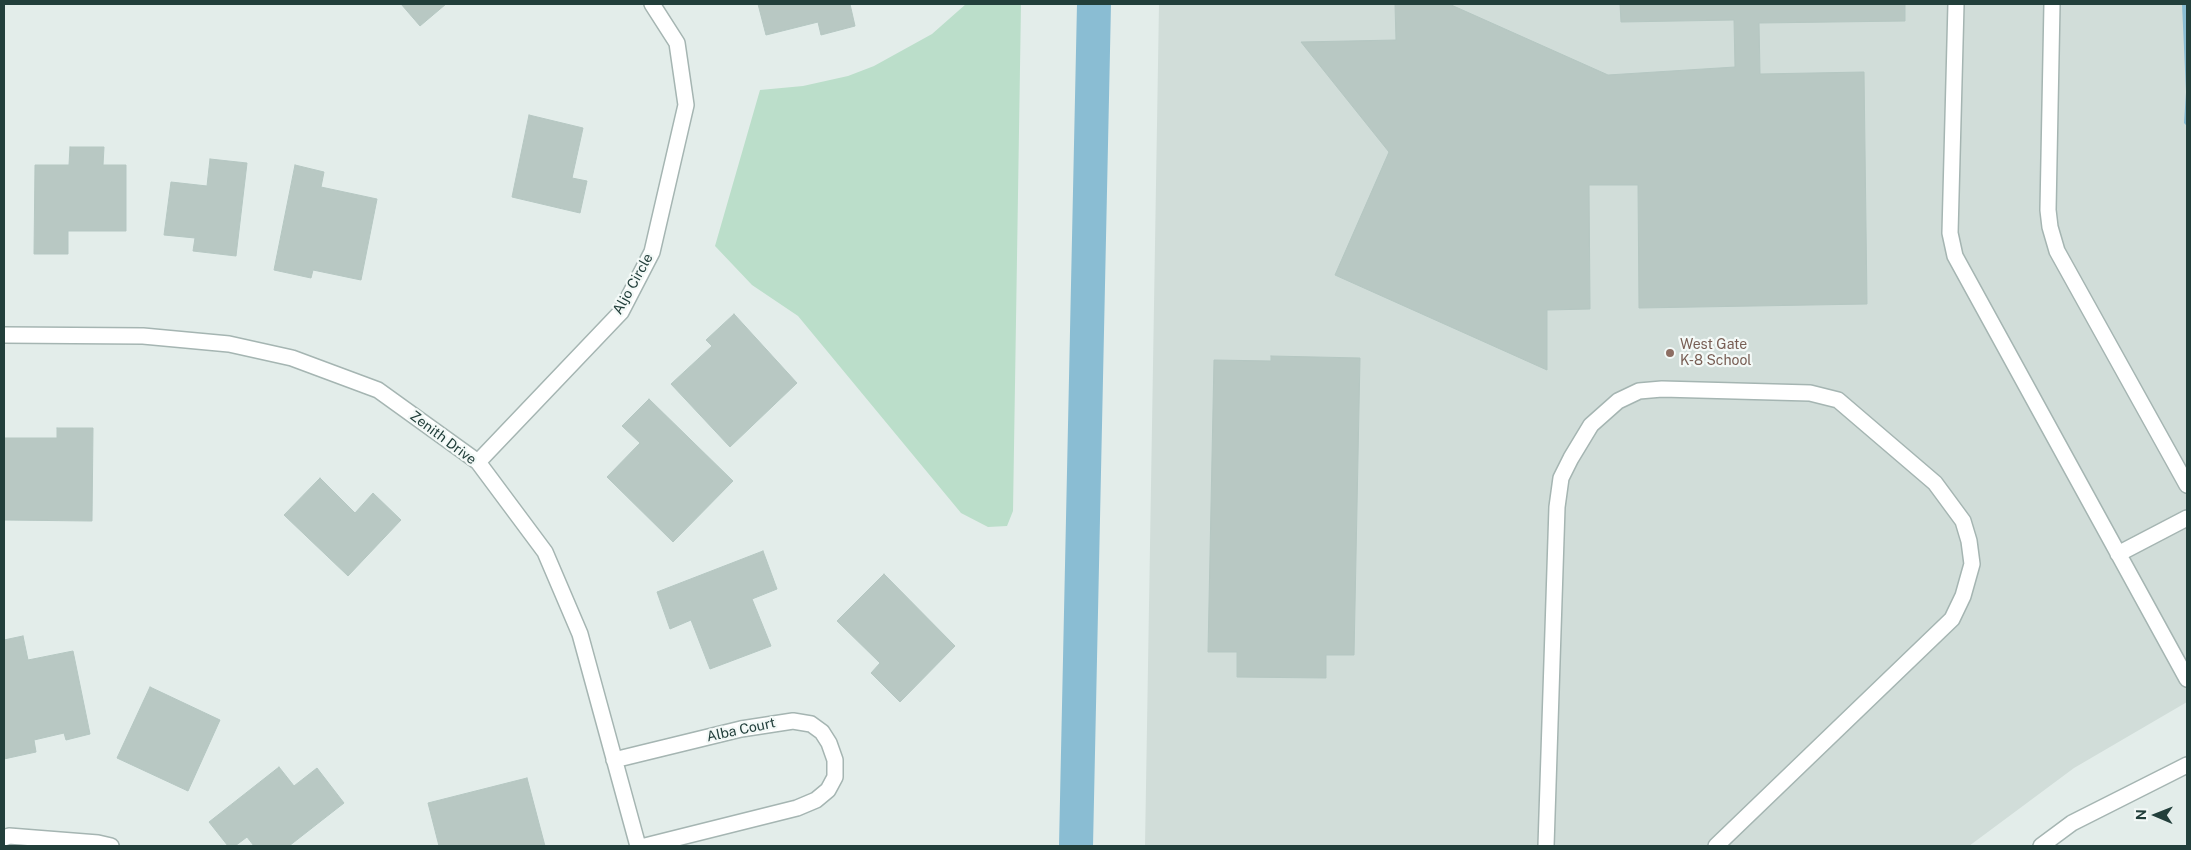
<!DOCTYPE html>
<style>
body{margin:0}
#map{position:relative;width:2191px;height:850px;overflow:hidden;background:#e3edea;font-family:"Public Sans",sans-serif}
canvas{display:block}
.frame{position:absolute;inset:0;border:5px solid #223f3b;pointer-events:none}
.north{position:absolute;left:2131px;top:790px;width:50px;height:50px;-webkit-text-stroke:4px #f3f9f7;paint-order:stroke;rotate:271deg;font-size:14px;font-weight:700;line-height:20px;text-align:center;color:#223f3b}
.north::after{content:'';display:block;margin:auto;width:18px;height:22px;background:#223f3b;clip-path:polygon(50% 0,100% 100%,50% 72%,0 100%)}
</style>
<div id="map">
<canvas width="2191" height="850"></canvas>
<div class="frame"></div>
<div class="north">N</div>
</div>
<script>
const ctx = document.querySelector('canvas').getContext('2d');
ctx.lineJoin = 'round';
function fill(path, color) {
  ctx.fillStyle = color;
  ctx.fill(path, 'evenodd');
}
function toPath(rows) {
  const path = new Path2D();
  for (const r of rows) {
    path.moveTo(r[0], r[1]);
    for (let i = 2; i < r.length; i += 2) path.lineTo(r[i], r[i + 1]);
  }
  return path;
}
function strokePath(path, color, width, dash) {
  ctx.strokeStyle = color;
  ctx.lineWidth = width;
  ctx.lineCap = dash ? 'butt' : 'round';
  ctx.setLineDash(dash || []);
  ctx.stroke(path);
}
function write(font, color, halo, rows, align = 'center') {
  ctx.font = font + ' "Public Sans",sans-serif';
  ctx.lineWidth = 4.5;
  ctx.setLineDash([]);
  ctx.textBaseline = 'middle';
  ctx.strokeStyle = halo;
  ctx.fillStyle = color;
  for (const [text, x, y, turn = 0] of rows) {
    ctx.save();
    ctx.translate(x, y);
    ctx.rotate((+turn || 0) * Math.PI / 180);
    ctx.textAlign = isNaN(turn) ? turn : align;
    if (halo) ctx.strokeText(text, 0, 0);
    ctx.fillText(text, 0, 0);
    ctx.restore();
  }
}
fill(toPath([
 [1159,4,2187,4,2187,702,2074,768,1969,846,1145,846]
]), '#d1ddd9');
fill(toPath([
 [966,4,1021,4,1013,511,1007,526,988,527,961,513,798,316,752,285,715,246,760,90,803,86,848,76,874,66,932,34]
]), '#bbdeca');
fill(toPath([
 [2182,4,2187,4,2187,126,2184,123,2186,92]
]), '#8abdd3');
strokePath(toPath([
 [1076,846,1094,4]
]), '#8abdd3', 34);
const building = toPath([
 [401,4,446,4,420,26,401,4],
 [758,4,850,4,855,26,821,35,818,22,766,35,758,4],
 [1395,4,1449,4,1608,75,1735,67,1734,20,1621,22,1620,4,1905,4,1905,21,1759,23,1760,74,1864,72,1867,304,1639,308,1638,185,1589,185,1590,309,1547,310,1547,370,1335,275,1389,152,1301,42,1396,40,1395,4],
 [529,115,583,128,572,178,587,181,580,213,512,197,529,115],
 [70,147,104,147,103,165,126,165,126,231,68,231,68,254,34,254,35,165,69,165,70,147],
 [210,159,247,163,236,256,193,251,195,238,164,235,171,182,207,186,210,159],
 [295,165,324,172,321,187,377,199,361,280,313,270,311,278,274,270,295,165],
 [734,314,797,383,730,447,671,384,712,346,706,340,734,314],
 [1271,356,1360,358,1354,655,1326,655,1326,678,1237,677,1237,652,1208,652,1214,360,1271,361,1271,356],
 [649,399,733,481,673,542,607,477,640,443,622,426,649,399],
 [57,428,93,428,92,521,4,520,4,438,57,438,57,428],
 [320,478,355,513,373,493,401,520,348,576,284,515,320,478],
 [763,551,777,589,752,599,771,646,710,669,691,620,670,629,657,592,763,551],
 [884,574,955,646,900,702,871,673,880,663,837,621,884,574],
 [23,636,28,660,73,651,90,734,66,740,64,733,34,740,36,752,4,759,4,640,23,636],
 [150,687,220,720,188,791,117,758,150,687],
 [279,767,294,786,317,768,344,803,289,846,254,846,247,837,235,846,228,846,209,822,279,767],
 [527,778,545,846,439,846,428,803,527,778]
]);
fill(building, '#b8c8c3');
strokePath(building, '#b5c7c2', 1);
const minor = toPath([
 [1956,4,1950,233,1955,256,2187,679],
 [2052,4,2048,210,2050,227,2057,251,2187,485],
 [4,335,143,336,229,344,292,358,378,390,478,462,545,552,580,634,638,846],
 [478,462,621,312,652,252,686,105,677,43,652,4],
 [2118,554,2187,518],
 [614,760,741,729,793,721,811,724,822,732,829,743,835,760,835,777,828,790,816,800,797,808,645,846],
 [4,838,9,836,98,843,111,846],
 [1546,846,1557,507,1561,478,1571,458,1591,425,1618,401,1639,391,1662,389,1810,393,1838,400,1935,483,1963,521,1969,541,1972,564,1963,596,1952,619,1716,846],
 [2041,846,2072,823,2187,765]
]);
strokePath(minor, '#a5b5b2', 18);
strokePath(minor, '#fff', 15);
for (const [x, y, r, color] of [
 [1670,353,5,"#8d6e63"]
]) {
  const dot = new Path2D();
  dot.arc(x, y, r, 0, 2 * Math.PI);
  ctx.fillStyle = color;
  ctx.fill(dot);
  strokePath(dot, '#f3f9f7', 2);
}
write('14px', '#223f3b', '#f3f9f7', [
 ["Aljo Circle",633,284,-61],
 ["Zenith Drive",443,438,37],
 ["Alba Court",741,730,-12]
]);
write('14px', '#785e54', '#f3f9f7', [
 ["West Gate",1680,345],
 ["K-8 School",1680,361]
], 'left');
</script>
